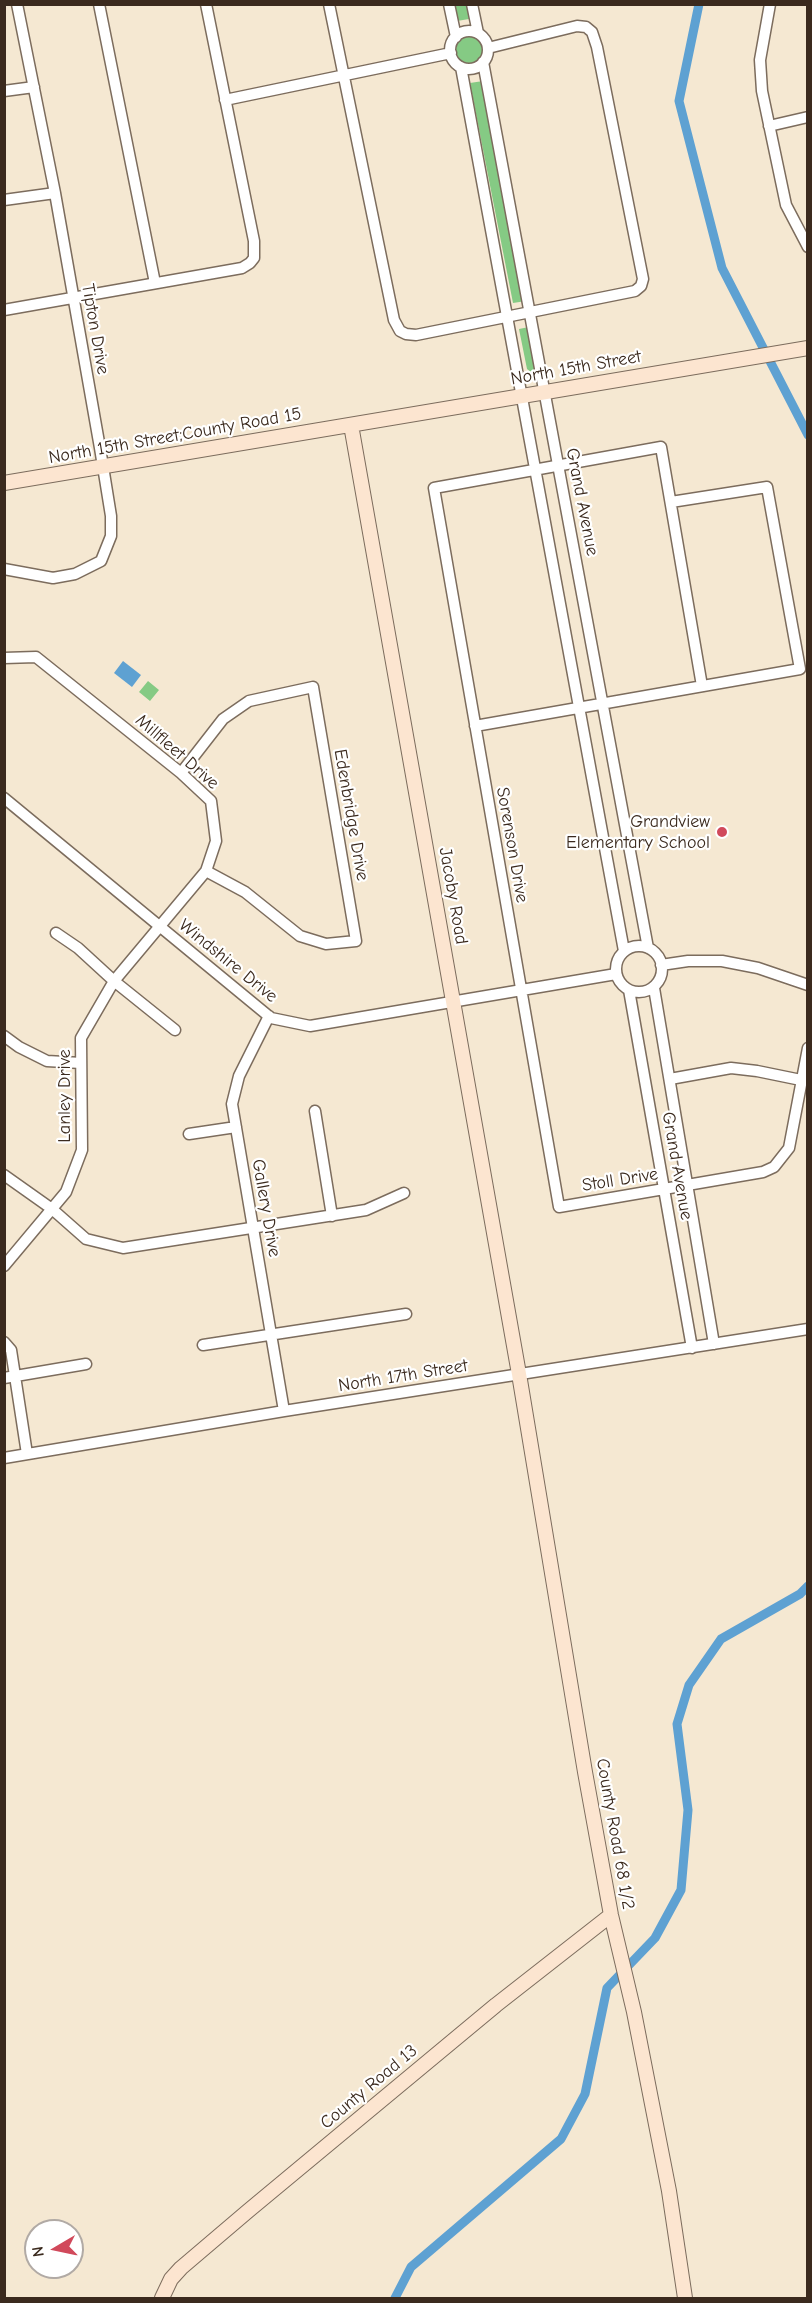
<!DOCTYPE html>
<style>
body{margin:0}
#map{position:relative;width:812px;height:2303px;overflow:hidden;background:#f5e8d2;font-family:"Comic Neue",sans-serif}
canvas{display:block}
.frame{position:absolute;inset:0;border:6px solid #3b2a1e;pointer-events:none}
.north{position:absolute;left:24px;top:2219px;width:60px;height:60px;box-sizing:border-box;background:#fff;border:2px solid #b1aaa5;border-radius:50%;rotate:261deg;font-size:16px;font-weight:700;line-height:24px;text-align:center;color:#3b2a1e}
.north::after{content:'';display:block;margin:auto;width:21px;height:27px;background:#d1495b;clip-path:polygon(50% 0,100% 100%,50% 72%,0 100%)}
</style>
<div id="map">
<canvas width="812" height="2303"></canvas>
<div class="frame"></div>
<div class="north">N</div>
</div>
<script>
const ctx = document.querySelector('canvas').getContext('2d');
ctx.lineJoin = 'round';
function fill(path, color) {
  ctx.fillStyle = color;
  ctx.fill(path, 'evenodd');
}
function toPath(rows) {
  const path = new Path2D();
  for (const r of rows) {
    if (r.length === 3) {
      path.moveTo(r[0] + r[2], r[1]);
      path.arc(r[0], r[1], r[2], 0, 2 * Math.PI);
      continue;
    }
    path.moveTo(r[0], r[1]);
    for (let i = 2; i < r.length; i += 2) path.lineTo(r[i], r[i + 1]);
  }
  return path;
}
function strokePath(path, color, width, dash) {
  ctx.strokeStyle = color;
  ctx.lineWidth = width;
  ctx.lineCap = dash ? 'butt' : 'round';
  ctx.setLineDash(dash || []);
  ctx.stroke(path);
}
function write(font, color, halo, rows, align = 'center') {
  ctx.font = font + ' "Comic Neue",sans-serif';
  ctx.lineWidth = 4.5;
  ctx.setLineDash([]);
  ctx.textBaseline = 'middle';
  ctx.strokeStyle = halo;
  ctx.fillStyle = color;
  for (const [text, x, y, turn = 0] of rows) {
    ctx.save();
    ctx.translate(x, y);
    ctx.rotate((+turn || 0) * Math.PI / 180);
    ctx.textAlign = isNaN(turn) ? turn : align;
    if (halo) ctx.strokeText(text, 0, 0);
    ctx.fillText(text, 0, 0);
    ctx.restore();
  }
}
fill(toPath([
 [454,5,467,5,469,19,457,21],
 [469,35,480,40,484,50,480,60,470,64,460,61,455,52,458,41],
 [483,81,526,301,513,303,470,83],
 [529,327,537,372,532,373,527,369,519,329],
 [148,681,159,690,150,701,139,692]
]), '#85ca84');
fill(toPath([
 [123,661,141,675,132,687,114,673]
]), '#5ea1d2');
strokePath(toPath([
 [699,4,679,101,722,268,808,435],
 [395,2298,411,2267,561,2139,585,2094,607,1988,655,1938,681,1890,688,1810,677,1724,689,1685,721,1639,800,1594,808,1586]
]), '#5ea1d2', 9);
const street = toPath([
 [99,4,155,283],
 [329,4,394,320,400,331,406,334,416,335,635,291,641,286,643,279,597,47,592,32,586,27,577,26,488,48],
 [449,4,456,37],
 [472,4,478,33],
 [770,4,760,60,762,91,786,205,808,247],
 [469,50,19],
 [483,62,648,948],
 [461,67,624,951],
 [4,91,34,87],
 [225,100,451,53],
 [769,126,808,117],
 [4,200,55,193],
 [4,310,242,268,250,263,254,258,254,241,206,4],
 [4,569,53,578,75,574,101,561,111,536,111,516,100,448,55,193,17,4],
 [4,658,36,657,181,773,211,801,216,841,206,871,114,981,81,1038,82,1150,66,1192,4,1266],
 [702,686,661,447,434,488,559,1207,763,1172,774,1167,789,1148,808,1048],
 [475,726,800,669,767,487,671,502],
 [181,773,223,719,249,701,313,687,356,941,326,944,300,936,245,892,206,871],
 [4,798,271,1018,310,1026,616,974],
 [56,933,78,948,114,981,175,1030],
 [639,969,23],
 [661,965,688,961,722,961,758,968,808,985],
 [654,988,714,1344],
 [629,990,692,1348],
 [269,1016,239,1076,232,1104,284,1411],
 [4,1036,19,1047,47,1061,81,1063],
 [670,1079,731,1068,757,1071,801,1080],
 [315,1111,332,1216],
 [189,1134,236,1127],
 [4,1175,52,1209,86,1239,123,1248,366,1210,404,1193],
 [4,1342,11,1350,27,1454],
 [203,1345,406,1314],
 [4,1378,86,1364],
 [4,1458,284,1411,808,1329]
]);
const secondary = toPath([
 [351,425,519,1374,585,1772,611,1915,634,2012,669,2191,685,2298],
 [4,483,808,348],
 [162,2298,171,2279,181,2268,248,2211,496,2005,611,1915]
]);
strokePath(street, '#7c6c5d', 13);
strokePath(secondary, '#7c6c5d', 16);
strokePath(street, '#fff', 10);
strokePath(secondary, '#fce5d0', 14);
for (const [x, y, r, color] of [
 [722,832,6,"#d1495b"]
]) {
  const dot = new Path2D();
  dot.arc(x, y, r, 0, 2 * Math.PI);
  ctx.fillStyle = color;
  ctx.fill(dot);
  strokePath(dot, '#fff', 2);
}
write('18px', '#3b2a1e', '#fff', [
 ["Tipton Drive",95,329,80],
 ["North 15th Street",576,368,-10],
 ["North 15th Street;County Road 15",175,436,-10],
 ["Grand Avenue",582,502,79],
 ["Millfleet Drive",177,752,41],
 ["Edenbridge Drive",351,815,80],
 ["Sorenson Drive",512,845,80],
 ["Jacoby Road",453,896,80],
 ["Windshire Drive",228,961,39],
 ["Lanley Drive",65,1096,-90],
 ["Grand Avenue",677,1166,80],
 ["Stoll Drive",620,1180,-9],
 ["Gallery Drive",266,1208,80],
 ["North 17th Street",403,1376,-9],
 ["County Road 68 1/2",615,1834,80],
 ["County Road 13",369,2087,-40]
]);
write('18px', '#3b2a1e', '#fff', [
 ["Grandview",710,822],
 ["Elementary School",710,843]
], 'right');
</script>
